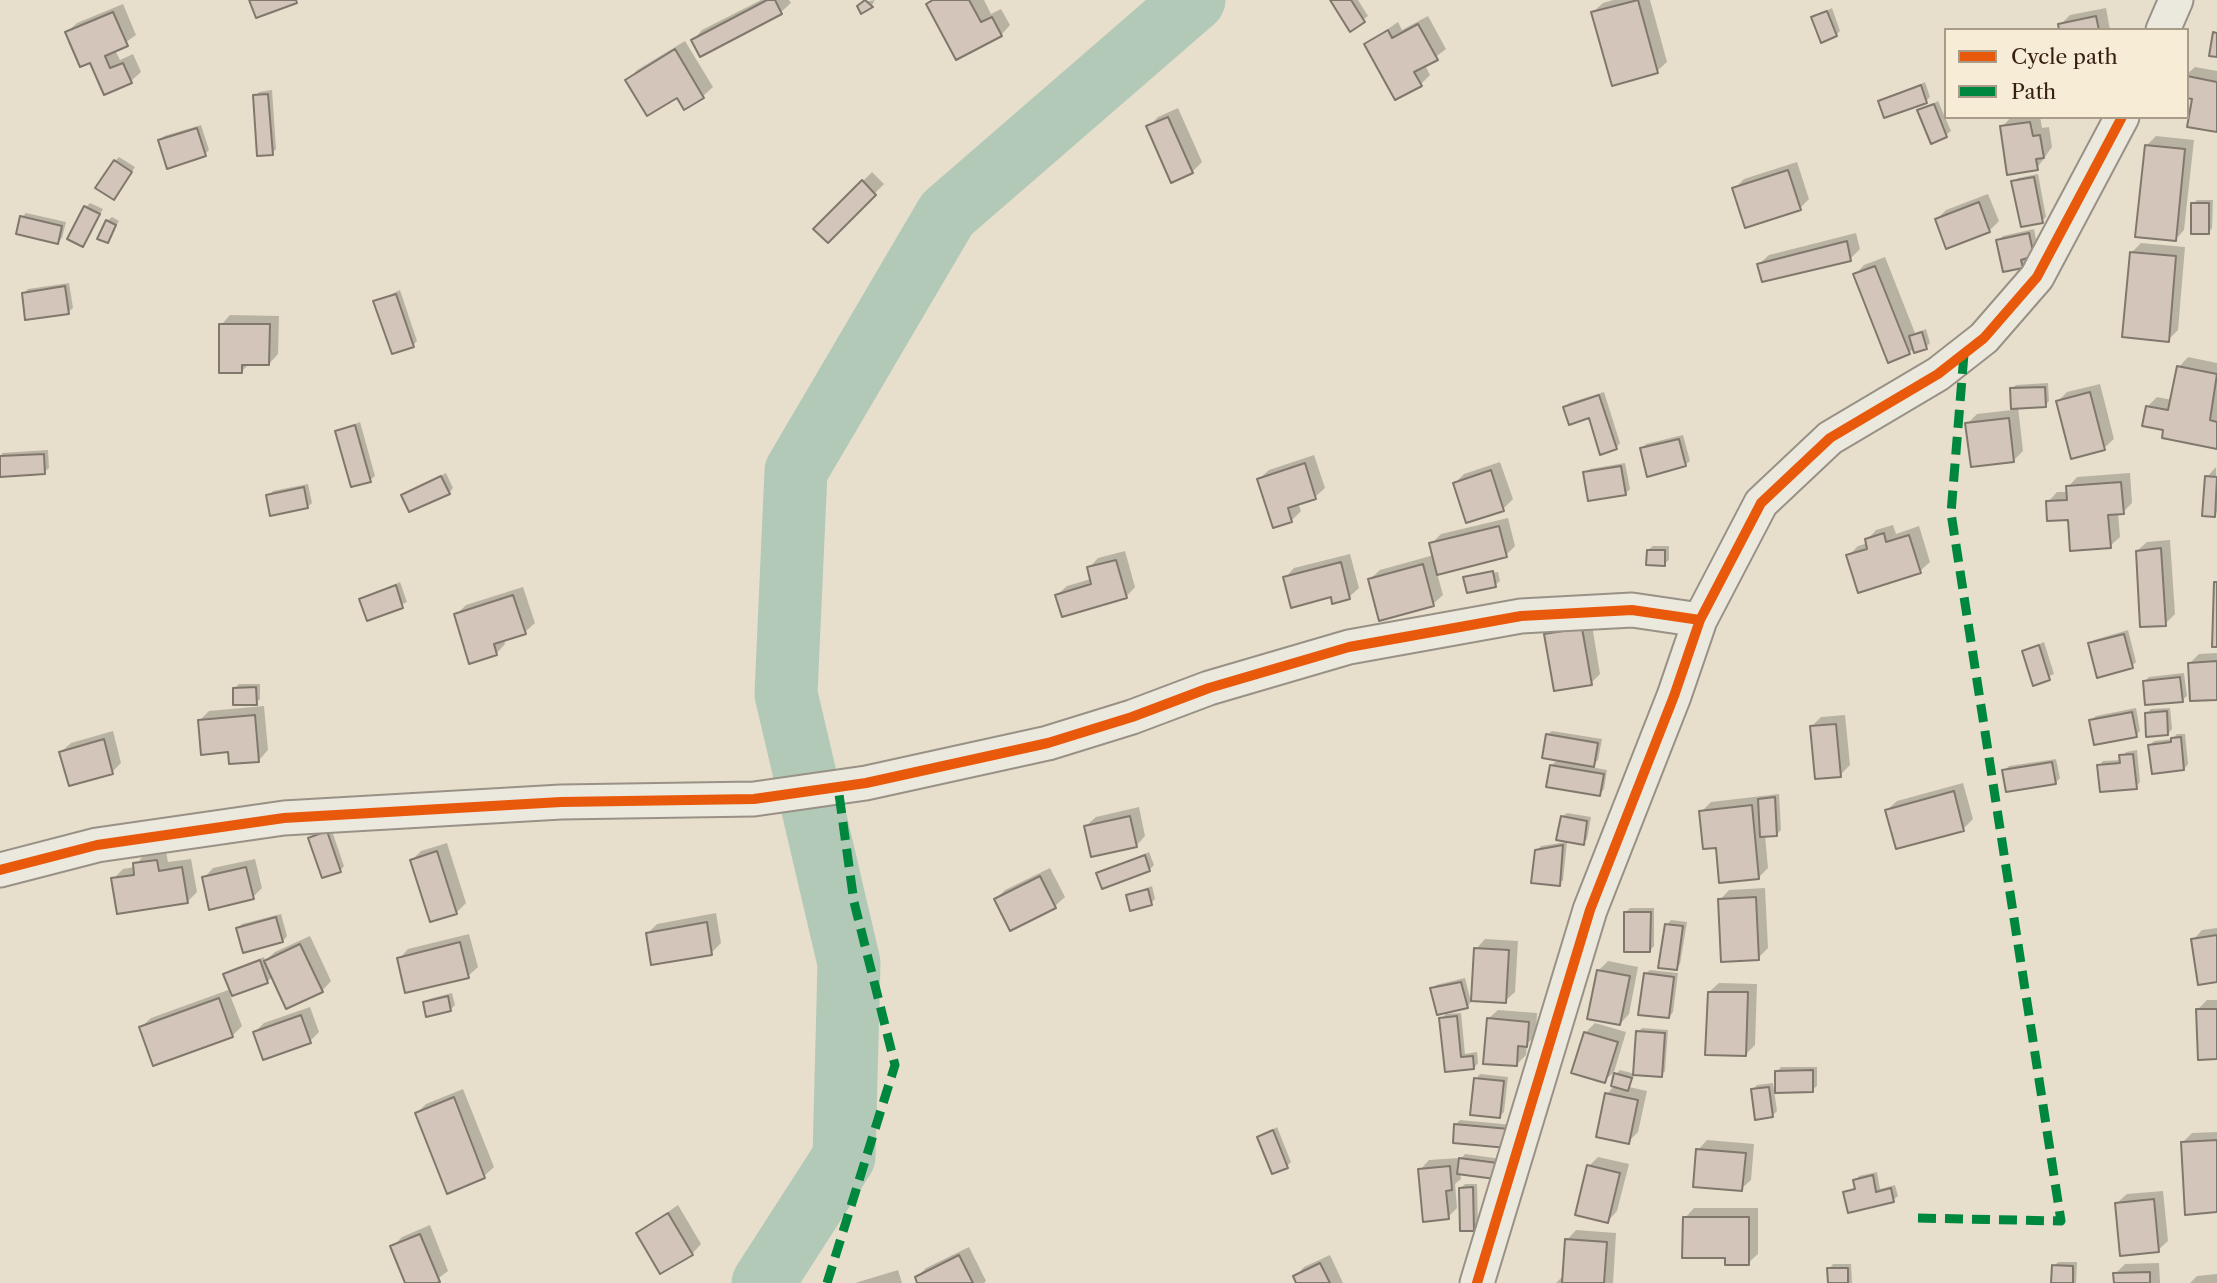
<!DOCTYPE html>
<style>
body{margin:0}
#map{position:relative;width:2217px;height:1283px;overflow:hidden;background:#e7dfcc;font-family:"Libre Caslon Text",serif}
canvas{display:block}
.legend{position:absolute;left:1944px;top:28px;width:245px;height:91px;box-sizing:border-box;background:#f7edd6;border:2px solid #aa9b88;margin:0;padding:9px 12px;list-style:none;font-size:21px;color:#371f14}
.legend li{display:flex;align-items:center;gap:14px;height:35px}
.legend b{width:35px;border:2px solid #aa9b88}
</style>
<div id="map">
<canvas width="2217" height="1283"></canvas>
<ul class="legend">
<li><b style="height:9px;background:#e8590c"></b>Cycle path</li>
<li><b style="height:9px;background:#00873e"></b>Path</li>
</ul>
</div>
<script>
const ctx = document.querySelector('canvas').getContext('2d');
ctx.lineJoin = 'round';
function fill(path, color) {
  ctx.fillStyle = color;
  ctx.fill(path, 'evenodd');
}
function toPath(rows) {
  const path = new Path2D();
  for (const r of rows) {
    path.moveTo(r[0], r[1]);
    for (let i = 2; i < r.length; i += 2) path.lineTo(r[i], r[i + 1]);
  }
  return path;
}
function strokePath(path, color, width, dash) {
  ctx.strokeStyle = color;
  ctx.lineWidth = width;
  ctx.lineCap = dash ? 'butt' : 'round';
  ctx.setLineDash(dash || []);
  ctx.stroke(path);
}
fill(toPath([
 [761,0,789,0,791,3,781,12,700,54,693,40,702,30],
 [875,0,872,5,862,11,863,2],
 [932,0,984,0,991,14,1001,9,1010,25,1001,35,928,4],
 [1332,0,1358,0,1368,16,1351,29],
 [1613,0,1650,0,1667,62,1657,71,1593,12,1603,3],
 [123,4,136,35,115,50,120,60,133,54,141,72,131,81,91,61,67,32,77,23],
 [1832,8,1840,31,1836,35,1813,17],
 [2106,8,2110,30,2061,30,2060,25,2070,15],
 [1428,16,1446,49,1425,65,1430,75,1421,84,1366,44,1398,22,1402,30],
 [685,41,713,87,703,96,685,107,677,96,628,80,637,70],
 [2195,67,2217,71,2217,131,2194,97,2187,96,2187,74],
 [1925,82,1930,97,1926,101,1880,102],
 [272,90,276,149,272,153,255,96,259,92],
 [1938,101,1951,131,1946,135,1919,111],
 [1178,108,1202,162,1192,172,1148,127,1158,117],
 [2011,117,2040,117,2042,128,2049,127,2052,147,2037,168,2002,127],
 [201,125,209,150,205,154,160,140,164,136],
 [2156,136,2194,140,2184,230,2175,240,2147,145],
 [119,157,135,167,118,193,115,161],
 [1797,162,1809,199,1800,208,1734,189,1744,179],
 [872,172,884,184,828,240,816,229],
 [2038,174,2046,217,2042,221,2013,182,2018,178],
 [1988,194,1999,221,1989,231,1937,219,1946,210],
 [2197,200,2213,200,2212,228,2208,233,2193,204],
 [90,203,103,209,82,245,86,207],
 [26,213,66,222,62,238,58,242,22,217],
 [112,217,119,221,107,241,107,221],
 [2034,229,2038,250,2025,257,2026,262,2022,266,1998,240,2003,236],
 [1856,233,1860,249,1850,259,1759,264,1769,255],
 [2141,243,2185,247,2178,330,2168,340,2131,253],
 [1885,257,1915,333,1926,329,1930,343,1926,347,1914,348,1909,353,1855,275,1864,265],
 [69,283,73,308,68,312,24,293,28,289],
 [400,290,417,341,413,345,375,302],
 [230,315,279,316,278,354,269,364,250,363,241,372,221,325],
 [2188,357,2217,363,2217,448,2165,429,2148,406,2157,397,2172,400,2179,367],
 [2048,383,2049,401,2045,406,2018,407,2023,451,2014,460,1967,424,1977,414,2012,410,2011,389,2016,385],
 [2100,384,2114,439,2104,448,2057,402,2067,392],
 [1604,392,1620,443,1616,448,1590,416,1565,407,1569,403],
 [360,422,375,476,370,480,337,431],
 [1683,435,1690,461,1685,465,1642,449,1646,444],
 [48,450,49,468,44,472,0,475,2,453],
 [1314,455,1325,488,1315,497,1298,503,1301,511,1291,521,1259,479,1269,470],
 [1500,462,1513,499,1503,509,1455,483,1464,474],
 [1625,463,1630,489,1625,494,1585,473,1590,469],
 [2216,467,2217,512,2214,515,2207,477],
 [446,473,453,488,449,493,403,495],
 [2130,473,2132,503,2123,512,2118,513,2120,537,2110,546,2048,502,2057,492,2068,492,2068,487,2077,477],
 [308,484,312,503,307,507,268,496,273,491],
 [1508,518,1515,546,1506,555,1437,573,1443,595,1433,604,1370,579,1380,570,1434,555,1431,544,1441,534],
 [1893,525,1896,534,1919,526,1930,562,1920,571,1848,556,1858,546,1868,543,1867,540,1876,530],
 [2170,540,2175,614,2165,624,2137,551,2147,542],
 [1653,546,1669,546,1669,560,1664,564,1648,550],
 [1125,551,1135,587,1126,597,1057,595,1067,586,1091,579,1089,568,1098,558],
 [1350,554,1359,588,1349,597,1285,578,1294,568],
 [1498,572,1500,581,1495,585,1465,578],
 [400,582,407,602,368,619,361,599],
 [523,587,535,623,525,632,504,639,505,644,496,654,456,615,466,605],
 [1591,619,1600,674,1591,683,1546,635,1556,625],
 [2128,630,2136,662,2132,666,2090,644,2094,640],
 [2044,642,2054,674,2034,683,2024,651],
 [2217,653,2217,698,2189,664,2199,654],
 [2184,673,2187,696,2182,700,2145,681,2149,677],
 [239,684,260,684,260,699,256,703,235,688],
 [264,706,268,750,259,760,230,750,200,720,209,711],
 [2136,708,2140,731,2136,735,2091,720,2096,716],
 [2170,708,2172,729,2168,734,2147,713,2151,709],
 [1845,715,1850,765,1840,775,1812,726,1821,717],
 [113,731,121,763,112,772,61,752,71,743],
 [1552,731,1602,739,1598,760,1591,767,1607,770,1604,789,1600,794,1551,766,1558,759,1547,735],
 [2177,734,2185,734,2188,764,2184,769,2150,745,2154,741,2172,739],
 [2137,750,2140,782,2136,787,2099,766,2103,761,2122,760,2126,752],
 [2056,759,2060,778,2055,783,2004,771,2009,766],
 [1963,783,1973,819,1963,829,1887,810,1897,801],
 [1779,794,1781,830,1777,834,1765,835,1768,868,1758,878,1717,846,1701,812,1711,802],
 [1139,807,1145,836,1136,846,1086,826,1096,817],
 [1567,813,1591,817,1587,839,1583,843,1562,817],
 [331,828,344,866,340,871,310,839],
 [1567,842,1563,880,1559,884,1537,851,1541,846],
 [447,843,466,903,456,913,412,860,421,851],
 [166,851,168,862,191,859,197,892,187,902,113,879,123,869,135,867,144,854],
 [1149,852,1154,865,1149,870,1098,874],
 [255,859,262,888,253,897,204,878,213,868],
 [1050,868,1065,897,1055,906,996,899,1005,890],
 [1152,886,1155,899,1151,903,1128,895],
 [1765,888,1768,948,1758,958,1720,900,1729,890],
 [1630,908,1654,908,1654,946,1650,950,1626,912],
 [716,913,721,943,711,953,648,933,657,924],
 [281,914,287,936,283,941,238,928,242,924],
 [1671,920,1687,922,1680,964,1676,968,1667,925],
 [2217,928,2217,980,2193,940,2202,930],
 [469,934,478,967,468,976,399,959,408,949],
 [310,936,331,981,322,991,273,976,267,982,230,995,242,1026,232,1036,141,1027,151,1018,231,989,225,975,230,970,264,957,265,961,275,952],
 [1485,939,1518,941,1515,992,1505,1001,1476,949],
 [1608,961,1638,967,1629,1014,1620,1024,1598,971],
 [1650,970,1678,973,1673,1012,1669,1017,1645,974],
 [1465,978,1471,1002,1467,1007,1432,989,1436,985],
 [1719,983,1757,984,1755,1045,1746,1054,1709,992],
 [452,993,455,1005,451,1009,425,1003,429,999],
 [2207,1000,2217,1000,2217,1057,2197,1010],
 [310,1007,319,1032,310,1041,255,1032,264,1023],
 [1498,1010,1537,1013,1536,1035,1527,1044,1526,1055,1516,1065,1488,1019],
 [1461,1013,1465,1054,1477,1052,1478,1063,1474,1068,1446,1070,1441,1019,1446,1014],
 [1595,1023,1626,1032,1614,1072,1604,1081,1585,1033],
 [1642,1028,1668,1030,1665,1071,1661,1076,1635,1074,1629,1087,1647,1091,1638,1132,1628,1142,1607,1094,1615,1085,1616,1074,1620,1070,1635,1074,1638,1032],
 [1781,1067,1817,1067,1817,1086,1812,1090,1777,1072],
 [1480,1074,1508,1077,1504,1112,1500,1116,1476,1079],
 [1773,1083,1777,1111,1772,1116,1753,1089,1757,1085],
 [463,1089,494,1167,484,1176,417,1113,426,1104],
 [1460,1120,1513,1125,1511,1141,1456,1124],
 [1277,1127,1291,1162,1287,1166,1259,1137],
 [2217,1132,2217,1211,2182,1143,2192,1133],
 [1707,1140,1754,1144,1751,1180,1741,1189,1698,1150],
 [1465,1154,1509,1160,1460,1173,1461,1179,1455,1184,1457,1208,1448,1217,1420,1170,1429,1160,1459,1158,1459,1161],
 [1598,1157,1629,1164,1617,1211,1608,1221,1589,1166],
 [1877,1172,1880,1189,1895,1185,1898,1196,1893,1200,1844,1193,1856,1187,1855,1180,1859,1176],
 [1465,1184,1477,1184,1478,1225,1473,1229,1461,1188],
 [2163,1191,2168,1241,2158,1250,2117,1203,2127,1194],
 [678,1205,701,1244,692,1254,638,1233],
 [1694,1208,1758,1208,1758,1254,1748,1263,1727,1257,1685,1218],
 [430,1225,448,1271,432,1283,407,1283,392,1247,402,1237],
 [1576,1230,1616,1233,1613,1283,1556,1283,1565,1274,1567,1240],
 [969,1247,986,1281,984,1283,919,1283,917,1277,926,1268],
 [1330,1255,1343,1283,1298,1283,1295,1277,1304,1267],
 [2058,1262,2077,1262,2076,1283,2053,1283,2054,1266],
 [2159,1263,2160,1283,2116,1283,2115,1274,2125,1264],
 [1833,1264,1851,1264,1852,1283,1829,1283,1829,1269],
 [898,1270,902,1283,855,1283],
 [2217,1274,2217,1283,2190,1283,2197,1276]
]), '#0003');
strokePath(toPath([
 [763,1283,844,1157,849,963,786,694,796,471,947,214,1194,0]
]), '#b2c9b8', 63);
const building = toPath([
 [249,0,296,0,297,3,256,18,249,0],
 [767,0,775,0,782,14,700,57,691,40,767,0],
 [865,0,873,7,861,14,857,6,865,0],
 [933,0,969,0,981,22,992,17,1002,36,956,60,926,4,933,0],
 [1330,0,1351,0,1365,22,1350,32,1330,0],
 [1638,0,1658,73,1612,86,1591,12,1638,0],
 [1827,11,1837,36,1821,43,1811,17,1827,11],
 [113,12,128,46,105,56,110,68,123,63,132,83,104,95,90,63,80,67,65,32,113,12],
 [2096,16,2099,30,2059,30,2058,24,2096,16],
 [1418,24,1438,60,1414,72,1422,86,1395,100,1364,44,1388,30,1392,38,1418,24],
 [2213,32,2217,33,2217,57,2209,56,2213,32],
 [675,49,704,98,684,110,677,98,647,116,625,80,675,49],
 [2187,76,2217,82,2217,132,2187,127,2192,99,2187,98,2187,76],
 [1921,85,1927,103,1884,118,1878,101,1921,85],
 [268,94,273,155,257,156,253,95,268,94],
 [1934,104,1947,137,1931,144,1917,110,1934,104],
 [1168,117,1193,173,1171,183,1146,126,1168,117],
 [2030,122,2033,136,2040,135,2044,158,2036,159,2038,170,2007,175,2000,126,2030,122],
 [197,128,206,156,167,169,158,140,197,128],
 [2145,145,2185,149,2176,241,2135,237,2145,145],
 [114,160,132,172,114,200,95,188,114,160],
 [1788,170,1801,210,1745,228,1732,188,1788,170],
 [2034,177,2043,223,2021,227,2011,181,2034,177],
 [862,180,876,195,828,243,813,229,862,180],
 [1979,202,1990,232,1946,249,1935,219,1979,202],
 [2191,203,2209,203,2209,234,2191,234,2191,203],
 [84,206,100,214,83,247,67,239,84,206],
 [20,216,62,226,58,244,16,234,20,216],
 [106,220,116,225,108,243,97,239,106,220],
 [2029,233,2034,256,2021,260,2023,268,2003,272,1996,240,2029,233],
 [1847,241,1851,261,1762,282,1757,264,1847,241],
 [2130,252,2176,256,2169,342,2122,337,2130,252],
 [1875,266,1910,354,1888,363,1853,274,1875,266],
 [65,286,69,314,25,320,22,293,65,286],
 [396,294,414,347,392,354,373,301,396,294],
 [219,324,270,324,269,365,242,365,242,373,219,373,219,324],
 [1922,332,1927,349,1914,353,1909,336,1922,332],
 [2177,366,2217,374,2210,420,2217,422,2217,449,2162,438,2163,430,2142,426,2146,406,2168,410,2177,366],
 [2045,387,2046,407,2011,409,2010,388,2045,387],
 [2090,392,2105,450,2071,459,2056,401,2090,392],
 [1599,395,1617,449,1600,455,1589,418,1569,425,1563,407,1599,395],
 [2009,418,2014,462,1971,467,1965,423,2009,418],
 [355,425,371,482,351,487,335,431,355,425],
 [1679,439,1686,466,1647,477,1640,448,1679,439],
 [44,454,45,474,0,477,0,456,44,454],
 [1305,463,1316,499,1288,508,1292,522,1273,528,1257,479,1305,463],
 [1621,466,1626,495,1588,501,1583,472,1621,466],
 [1491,470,1504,511,1466,523,1453,483,1491,470],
 [441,476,450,494,409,512,401,495,441,476],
 [2205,476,2217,477,2215,517,2202,516,2205,476],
 [2121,482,2124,514,2108,515,2111,548,2070,551,2068,520,2047,521,2046,501,2067,500,2066,486,2121,482],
 [304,487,308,508,270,516,266,495,304,487],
 [1499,526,1507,557,1437,575,1429,543,1499,526],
 [1884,533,1886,542,1909,535,1921,573,1858,593,1846,555,1867,549,1865,539,1884,533],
 [2161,548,2166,626,2140,627,2136,551,2161,548],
 [1647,550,1665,550,1665,566,1646,565,1647,550],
 [1116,560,1127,598,1062,617,1055,595,1091,584,1087,567,1116,560],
 [1341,562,1350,599,1332,604,1331,597,1291,608,1283,577,1341,562],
 [1423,564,1434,606,1379,621,1368,579,1423,564],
 [1493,571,1496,587,1467,593,1463,577,1493,571],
 [2214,582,2217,582,2217,647,2212,647,2214,582],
 [396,585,403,608,367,621,359,599,396,585],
 [513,595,526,634,494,644,497,655,469,664,454,614,513,595],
 [1582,628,1592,685,1554,691,1544,634,1582,628],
 [2124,634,2133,668,2097,678,2088,643,2124,634],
 [2039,645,2050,680,2033,686,2022,651,2039,645],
 [2217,661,2217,700,2190,701,2188,663,2217,661],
 [2180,677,2183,702,2145,705,2143,681,2180,677],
 [256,687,257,705,233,705,233,688,256,687],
 [2167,711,2168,735,2146,737,2145,713,2167,711],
 [2132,712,2137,737,2094,745,2089,720,2132,712],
 [255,715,259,762,229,764,228,752,201,755,198,720,255,715],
 [1836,724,1841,777,1815,779,1810,726,1836,724],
 [1546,734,1598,743,1594,767,1542,758,1546,734],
 [2181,737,2184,770,2152,774,2148,745,2171,742,2171,738,2181,737],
 [104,739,113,774,69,786,59,752,104,739],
 [2133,754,2137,789,2100,792,2097,765,2120,763,2119,755,2133,754],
 [2052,762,2056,784,2006,792,2002,770,2052,762],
 [1550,765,1604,774,1600,796,1546,787,1550,765],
 [1954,791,1964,831,1896,849,1885,810,1954,791],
 [1775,797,1777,836,1760,837,1758,799,1775,797],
 [1752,805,1759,879,1719,883,1716,848,1703,849,1699,811,1752,805],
 [1130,816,1137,847,1091,857,1084,826,1130,816],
 [1561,816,1587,821,1584,845,1556,840,1561,816],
 [327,831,341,872,322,878,308,838,327,831],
 [1563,845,1560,886,1531,883,1535,850,1563,845],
 [437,851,457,914,430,922,410,860,437,851],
 [1145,855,1150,871,1102,889,1096,873,1145,855],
 [157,860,159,871,182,867,188,903,117,914,111,878,134,875,133,863,157,860],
 [246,867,254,899,209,910,202,877,246,867],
 [1040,876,1056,908,1010,931,994,899,1040,876],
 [1148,889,1152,905,1130,911,1126,895,1148,889],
 [1756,897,1759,960,1721,962,1718,899,1756,897],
 [1624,912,1651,912,1650,952,1624,952,1624,912],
 [276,917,283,942,243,953,236,928,276,917],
 [707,922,712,955,651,965,646,933,707,922],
 [1665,924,1683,926,1677,970,1658,968,1665,924],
 [2217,935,2217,982,2198,985,2191,939,2217,935],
 [460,942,469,978,405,993,397,958,460,942],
 [300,944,323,992,286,1009,264,961,300,944],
 [1474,948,1509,950,1506,1003,1471,1001,1474,948],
 [260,960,268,983,232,996,223,974,260,960],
 [1597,970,1630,976,1620,1025,1587,1019,1597,970],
 [1644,973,1674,977,1669,1018,1638,1015,1644,973],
 [1461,982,1468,1008,1437,1015,1430,988,1461,982],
 [1708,992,1748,992,1746,1056,1705,1055,1708,992],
 [448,996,451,1011,426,1017,423,1002,448,996],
 [219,998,233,1037,153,1066,139,1027,219,998],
 [2196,1009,2217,1009,2217,1059,2198,1060,2196,1009],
 [301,1015,311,1043,263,1060,253,1032,301,1015],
 [1457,1016,1461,1057,1473,1056,1474,1069,1445,1072,1439,1018,1457,1016],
 [1487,1018,1529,1022,1527,1047,1518,1046,1517,1066,1483,1064,1487,1018],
 [1636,1031,1665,1033,1662,1077,1633,1075,1636,1031],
 [1584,1032,1618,1042,1605,1083,1571,1073,1584,1032],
 [1813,1070,1813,1092,1775,1093,1775,1071,1813,1070],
 [1614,1073,1632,1078,1628,1091,1611,1086,1614,1073],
 [1474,1078,1504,1081,1500,1118,1470,1115,1474,1078],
 [1769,1087,1773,1117,1755,1120,1751,1089,1769,1087],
 [1605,1093,1638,1100,1629,1144,1596,1137,1605,1093],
 [454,1097,485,1178,447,1194,415,1113,454,1097],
 [1454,1124,1509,1129,1507,1148,1453,1143,1454,1124],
 [1273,1130,1288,1168,1272,1174,1257,1137,1273,1130],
 [2217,1140,2217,1212,2185,1215,2181,1142,2217,1140],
 [1696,1149,1746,1153,1742,1191,1693,1187,1696,1149],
 [1459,1158,1505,1164,1503,1180,1457,1174,1459,1158],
 [1587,1165,1620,1173,1608,1223,1575,1215,1587,1165],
 [1450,1166,1452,1190,1446,1191,1449,1219,1423,1222,1418,1169,1450,1166],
 [1873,1175,1876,1192,1891,1188,1894,1202,1848,1213,1843,1192,1855,1189,1853,1180,1873,1175],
 [1473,1187,1474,1231,1460,1231,1459,1188,1473,1187],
 [2154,1199,2159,1252,2120,1256,2115,1203,2154,1199],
 [668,1213,693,1255,660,1274,636,1233,668,1213],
 [1683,1217,1749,1217,1749,1265,1725,1265,1725,1258,1682,1258,1683,1217],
 [420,1234,440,1282,437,1283,405,1283,390,1246,420,1234],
 [1565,1239,1607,1242,1604,1283,1562,1283,1565,1239],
 [959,1255,973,1283,917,1283,915,1277,959,1255],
 [1320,1263,1330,1283,1296,1283,1293,1276,1320,1263],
 [2052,1265,2073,1266,2073,1283,2051,1283,2052,1265],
 [1827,1268,1848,1268,1848,1283,1828,1283,1827,1268],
 [2150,1272,2150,1283,2114,1283,2113,1273,2150,1272]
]);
fill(building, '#d3c5b9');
strokePath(building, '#80786d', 2);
const minor = toPath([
 [2163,30,2176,0],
 [0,870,97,845,284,818,561,802,754,799,866,783,1048,743,1132,717,1209,688,1349,647,1521,616,1632,610,1700,620],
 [1477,1283,1590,910,1674,696,1700,620,1761,503,1830,438,1938,374,1984,338,2037,277,2122,117]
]);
strokePath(minor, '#999186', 37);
strokePath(minor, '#ebe8de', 33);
strokePath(toPath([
 [1918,1218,2061,1221,1951,513,1964,354],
 [827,1283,895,1065,854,902,838,787]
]), '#00873e', 9, [18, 9]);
strokePath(toPath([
 [0,870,97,845,284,818,561,802,754,799,866,783,1048,743,1132,717,1209,688,1349,647,1521,616,1632,610,1700,620],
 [1477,1283,1590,910,1674,696,1700,620,1761,503,1830,438,1938,374,1984,338,2037,277,2122,117]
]), '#e8590c', 10);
</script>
